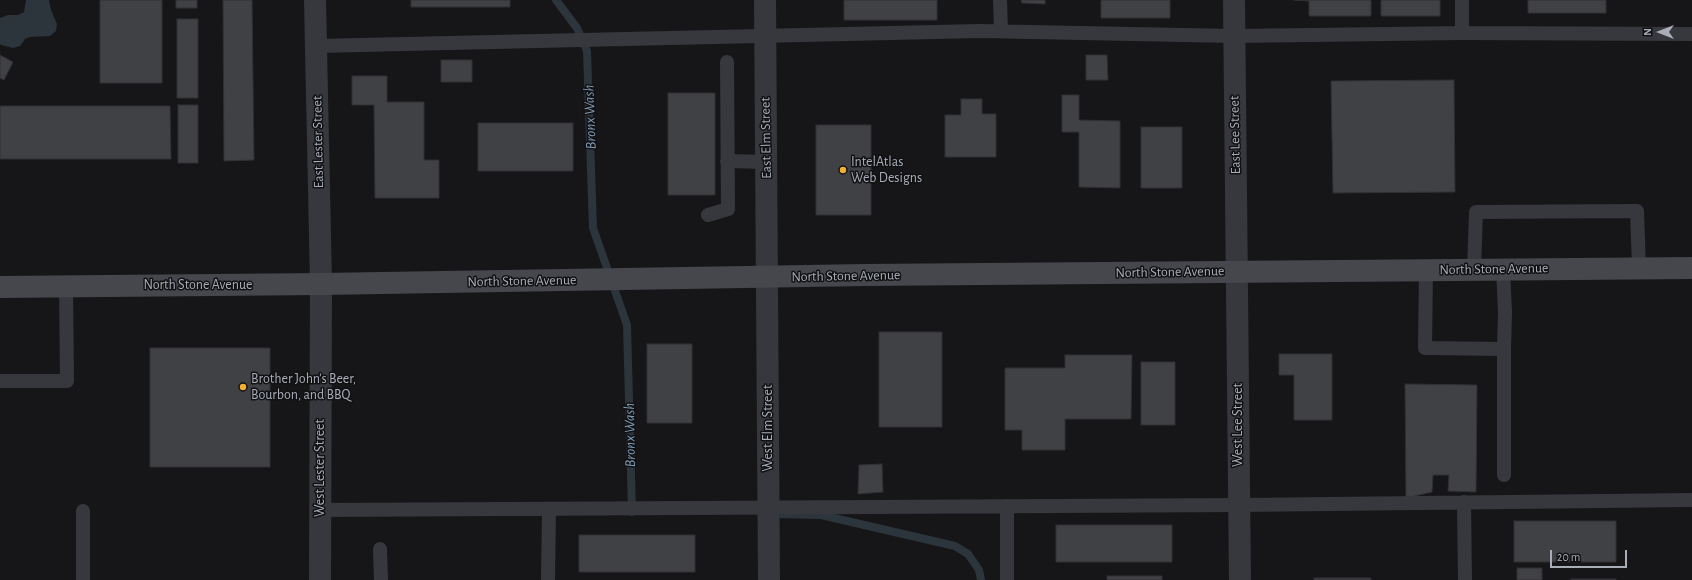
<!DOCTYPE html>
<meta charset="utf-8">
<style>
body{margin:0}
#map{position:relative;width:1692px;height:580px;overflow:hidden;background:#161618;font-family:"Alegreya Sans",sans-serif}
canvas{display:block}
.north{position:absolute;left:1640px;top:12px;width:40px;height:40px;-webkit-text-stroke:3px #111113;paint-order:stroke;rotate:270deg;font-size:11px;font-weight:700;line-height:16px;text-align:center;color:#a8adb8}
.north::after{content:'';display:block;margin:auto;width:14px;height:18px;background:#a8adb8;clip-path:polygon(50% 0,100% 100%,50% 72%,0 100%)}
.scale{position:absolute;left:1550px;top:550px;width:77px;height:18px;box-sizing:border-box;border:2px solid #a8adb8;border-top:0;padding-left:5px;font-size:12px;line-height:14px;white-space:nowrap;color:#a8adb8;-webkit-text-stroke:3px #111113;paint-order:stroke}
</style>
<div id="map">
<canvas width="1692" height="580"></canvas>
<div class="north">N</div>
<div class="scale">20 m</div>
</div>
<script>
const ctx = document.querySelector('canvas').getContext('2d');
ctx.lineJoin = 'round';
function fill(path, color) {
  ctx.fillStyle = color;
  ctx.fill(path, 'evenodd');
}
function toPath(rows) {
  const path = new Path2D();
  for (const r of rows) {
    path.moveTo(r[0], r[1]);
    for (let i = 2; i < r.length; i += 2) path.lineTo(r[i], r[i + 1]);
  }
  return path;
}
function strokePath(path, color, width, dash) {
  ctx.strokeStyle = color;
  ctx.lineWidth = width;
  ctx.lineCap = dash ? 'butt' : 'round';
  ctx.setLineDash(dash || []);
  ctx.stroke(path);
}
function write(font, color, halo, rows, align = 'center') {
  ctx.font = font + ' "Alegreya Sans",sans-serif';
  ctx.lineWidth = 3;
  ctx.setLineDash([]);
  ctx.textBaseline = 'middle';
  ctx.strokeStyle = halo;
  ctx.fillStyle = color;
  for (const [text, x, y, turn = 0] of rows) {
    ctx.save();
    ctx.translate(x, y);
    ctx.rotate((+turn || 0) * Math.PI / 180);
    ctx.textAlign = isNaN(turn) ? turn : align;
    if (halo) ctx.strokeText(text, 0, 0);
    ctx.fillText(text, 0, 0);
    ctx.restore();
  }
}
fill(toPath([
 [26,0,49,0,51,10,57,24,56,31,50,36,30,37,25,39,20,46,13,48,1,45,0,44,0,18,8,15,18,15,24,12]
]), '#2c353c');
strokePath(toPath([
 [556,0,577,28,587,51,593,228,627,325,632,512],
 [774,514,821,515,955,546,968,554,979,570,981,580]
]), '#2c353c', 8);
const building = toPath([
 [100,0,162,0,162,83,100,83,100,0],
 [176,0,197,0,197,8,176,8,176,0],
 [223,0,252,0,254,160,224,161,223,0],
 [411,0,510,0,510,7,411,7,411,0],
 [844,0,937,0,937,20,844,20,844,0],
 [1021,0,1045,0,1045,4,1022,3,1021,0],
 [1101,0,1170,0,1170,18,1101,18,1101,0],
 [1294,0,1371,0,1371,16,1309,16,1309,1,1294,0],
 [1381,0,1440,0,1440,16,1381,16,1381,0],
 [1528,0,1606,0,1606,13,1528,13,1528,0],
 [177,19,198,19,198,98,177,98,177,19],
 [0,55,13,62,4,80,0,78,0,55],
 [1086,55,1107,55,1108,80,1086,80,1086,55],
 [441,60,472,60,472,82,441,82,441,60],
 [352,76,387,76,387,102,424,102,424,160,439,160,439,198,375,198,374,105,352,105,352,76],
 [1454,80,1455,192,1333,193,1331,81,1454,80],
 [668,93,715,93,715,195,668,195,668,93],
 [1062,95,1079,95,1079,120,1120,121,1120,188,1079,187,1079,132,1062,132,1062,95],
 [961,99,982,99,982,114,996,114,996,157,945,157,945,115,961,115,961,99],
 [178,105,198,105,198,163,178,163,178,105],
 [0,106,170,106,171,159,0,159,0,106],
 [478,123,573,123,573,171,478,171,478,123],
 [816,125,871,125,871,215,816,215,816,125],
 [1141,127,1182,127,1182,188,1141,188,1141,127],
 [879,332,942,332,942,427,879,427,879,332],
 [647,344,692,344,692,423,647,423,647,344],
 [150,348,270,348,270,467,150,467,150,348],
 [1279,354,1332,354,1332,420,1294,420,1294,375,1279,375,1279,354],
 [1065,355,1132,355,1131,419,1065,419,1065,450,1022,450,1022,430,1005,430,1005,368,1065,368,1065,355],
 [1141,362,1175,362,1175,425,1141,425,1141,362],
 [1405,384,1477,385,1476,492,1448,491,1449,475,1433,475,1432,492,1406,498,1405,384],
 [882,464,883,492,858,494,859,465,882,464],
 [1514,521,1616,521,1616,562,1514,562,1514,521],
 [1056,525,1172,525,1172,562,1056,562,1056,525],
 [579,535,695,535,695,572,579,572,579,535],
 [1517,568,1542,568,1542,580,1517,580,1517,568],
 [1107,576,1162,576,1162,580,1107,580,1107,576],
 [1314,578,1371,578,1371,580,1314,580,1314,578],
 [1571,579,1616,579,1616,580,1571,580,1571,579]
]);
fill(building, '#404145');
strokePath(building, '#303034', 1);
strokePath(toPath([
 [1000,0,1001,31],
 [1462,33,1462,0],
 [316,46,980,31,1234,36,1462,33,1692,34],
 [727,161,766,162],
 [708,215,728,209,727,62],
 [1426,269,1425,348,1504,349,1504,475],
 [1474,269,1476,212,1637,211,1639,268],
 [1503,269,1505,312,1504,349],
 [0,381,67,381,66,286],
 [1464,502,1465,580],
 [1007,506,1007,580],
 [320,510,1239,505,1692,500],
 [83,511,83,580],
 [380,549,381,580],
 [548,580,549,509]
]), '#37383d', 14);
strokePath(toPath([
 [315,0,321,284,320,580],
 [765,0,769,580],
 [1234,0,1240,580]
]), '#37383d', 22);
strokePath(toPath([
 [0,287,321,284,866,275,1692,268]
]), '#45474d', 22);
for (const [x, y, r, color] of [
 [843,170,4,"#f2b134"],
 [243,387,4,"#f2b134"]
]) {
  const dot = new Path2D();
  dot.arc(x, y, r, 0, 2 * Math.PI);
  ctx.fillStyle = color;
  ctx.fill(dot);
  strokePath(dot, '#111113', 1.5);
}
write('14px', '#a8adb8', '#111113', [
 ["East Lee Street",1235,135,-91],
 ["East Elm Street",766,138,-91],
 ["East Lester Street",318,142,-91],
 ["North Stone Avenue",1494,269,-1],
 ["North Stone Avenue",1170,272,-1],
 ["North Stone Avenue",846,276,-1],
 ["North Stone Avenue",522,281,-1],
 ["North Stone Avenue",198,285],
 ["West Lee Street",1238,425,-90],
 ["West Elm Street",768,428,-90],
 ["West Lester Street",320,468,-90]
]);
write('14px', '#a8adb8', '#111113', [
 ["IntelAtlas",851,162],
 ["Web Designs",851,178],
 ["Brother John’s Beer,",251,379],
 ["Bourbon, and BBQ",251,395]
], 'left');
write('italic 15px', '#7f9bb3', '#111113', [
 ["Bronx Wash",590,117,-92],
 ["Bronx Wash",630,435,-91]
]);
</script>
